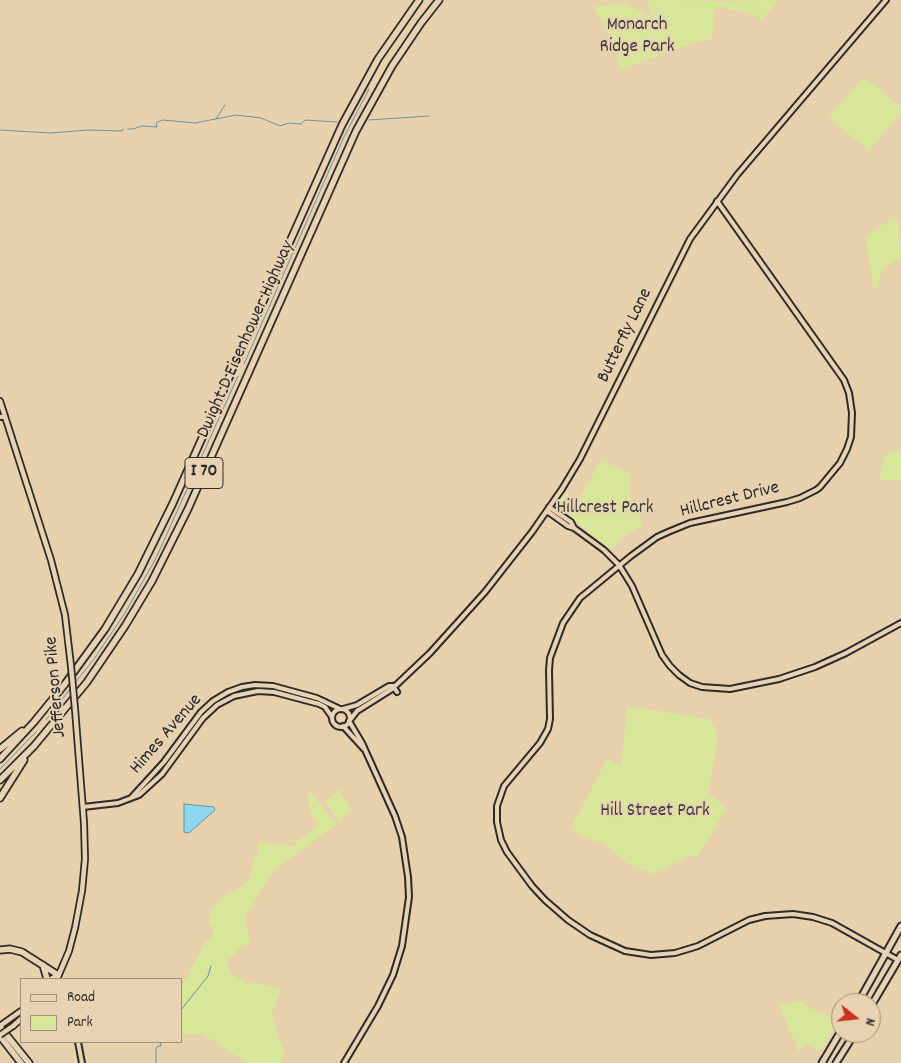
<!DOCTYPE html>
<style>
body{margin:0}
#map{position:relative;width:901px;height:1063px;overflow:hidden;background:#e8d0ad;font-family:Dekko,sans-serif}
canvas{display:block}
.legend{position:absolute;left:20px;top:978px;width:162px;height:65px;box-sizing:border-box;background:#e9d2b2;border:1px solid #9d8f7c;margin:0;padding:6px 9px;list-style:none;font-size:15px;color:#2b2b2b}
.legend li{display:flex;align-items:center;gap:10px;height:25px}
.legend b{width:25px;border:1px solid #9d8f7c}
.north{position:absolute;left:831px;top:993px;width:50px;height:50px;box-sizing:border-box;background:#e9d2b2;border:1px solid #9d8f7c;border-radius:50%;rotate:106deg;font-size:14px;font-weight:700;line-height:20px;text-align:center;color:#2b2b2b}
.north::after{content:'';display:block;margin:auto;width:18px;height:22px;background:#c8321e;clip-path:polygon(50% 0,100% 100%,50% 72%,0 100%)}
</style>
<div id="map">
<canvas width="901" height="1063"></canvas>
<ul class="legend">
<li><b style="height:6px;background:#e9d2b2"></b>Road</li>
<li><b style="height:14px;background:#d7e699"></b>Park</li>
</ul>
<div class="north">N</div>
</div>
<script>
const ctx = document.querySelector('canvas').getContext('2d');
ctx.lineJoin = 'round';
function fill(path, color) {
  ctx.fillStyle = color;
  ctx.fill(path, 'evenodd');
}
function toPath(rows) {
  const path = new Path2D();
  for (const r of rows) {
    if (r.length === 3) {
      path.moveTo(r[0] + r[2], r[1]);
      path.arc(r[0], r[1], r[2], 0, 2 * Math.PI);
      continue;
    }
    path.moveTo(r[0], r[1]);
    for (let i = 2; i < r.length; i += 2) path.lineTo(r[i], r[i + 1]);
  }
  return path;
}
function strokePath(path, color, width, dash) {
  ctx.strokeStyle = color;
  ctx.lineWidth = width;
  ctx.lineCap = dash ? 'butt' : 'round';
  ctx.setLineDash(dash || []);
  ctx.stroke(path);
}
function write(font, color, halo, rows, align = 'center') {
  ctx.font = font + ' Dekko,sans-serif';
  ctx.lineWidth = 4;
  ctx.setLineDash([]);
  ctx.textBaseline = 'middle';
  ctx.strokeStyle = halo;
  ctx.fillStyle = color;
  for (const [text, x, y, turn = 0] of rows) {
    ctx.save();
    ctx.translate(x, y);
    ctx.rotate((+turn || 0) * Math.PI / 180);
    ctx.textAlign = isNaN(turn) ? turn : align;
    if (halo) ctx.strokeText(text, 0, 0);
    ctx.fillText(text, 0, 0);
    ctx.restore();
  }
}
fill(toPath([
 [647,0,728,1,779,0,762,20,752,14,719,7,712,11,714,15,712,40,694,42,621,70,615,45,593,7,625,3,652,17],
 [864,77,901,107,901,113,869,151,829,117],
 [893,218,896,219,899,224,901,258,887,266,883,270,879,279,878,288,873,287,866,236],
 [901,451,901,480,879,480,884,457,888,452],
 [601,460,631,473,629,492,643,524,623,538,611,550,576,522,557,504,565,493,578,500],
 [627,706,710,719,718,734,709,794,727,808,697,857,693,855,655,874,628,864,606,845,581,836,571,828,607,758,621,766],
 [339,789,351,811,339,822,324,799,329,799],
 [310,792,337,824,274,870,245,917,250,943,240,947,232,957,226,961,232,974,247,984,253,982,257,984,259,983,282,989,272,1012,281,1044,285,1050,280,1063,247,1063,203,1034,181,1034,181,985,189,975,192,966,202,949,206,941,211,939,214,931,209,921,213,907,225,895,244,885,250,878,254,858,257,855,258,843,264,842,274,845,283,843,291,846,295,845,296,840,299,840,313,831,318,823,311,815,307,794],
 [804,1001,806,1006,838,1020,824,1046,819,1050,808,1045,802,1048,799,1052,779,1005]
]), '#d7e699');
const water = toPath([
 [184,804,214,807,215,810,190,832,187,833,184,832,184,804]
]);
fill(water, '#8cd6ee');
strokePath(water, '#6592a0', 1);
strokePath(toPath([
 [216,119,225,105],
 [369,120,429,116],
 [128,129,133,129,142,126,157,127,156,123,162,120,195,123,236,115,261,118,280,126,289,123,301,124,305,120,337,122],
 [0,130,50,133,89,130,122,131,123,129],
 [244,364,343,139,369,89],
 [75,683,94,659,125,613,156,558,238,376],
 [46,720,71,688],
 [0,769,37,731],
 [864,1003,864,1002],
 [181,1010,208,976,211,966],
 [156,1063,156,1049,158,1046,161,1046,160,1042]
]), '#6592a0', 1);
const tertiary = toPath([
 [717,201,844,380,849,393,852,413,851,437,847,449,840,463,820,487,816,490,800,498,787,502,690,523,668,532,657,537,631,556,580,598,563,623,550,658,549,670,550,719,548,729,540,743,504,786,497,806,497,822,501,840,507,852,532,886,545,900,568,920,590,935,625,951,651,955,675,953,698,946,749,920,765,916,793,914,813,917,832,923,898,960],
 [0,417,5,417],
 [549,507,571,522,574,528,604,550,619,565,632,586,662,655,670,666,679,675,690,683,702,687,730,689,779,679,815,667,846,653,901,623],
 [547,511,568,526,574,528],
 [393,686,397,692],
 [343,709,357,705,389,686,393,686],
 [341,718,9],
 [350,720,357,711,392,689,430,653,485,592,532,532,562,489,580,459,690,239,737,175,886,0],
 [343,726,364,749],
 [131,798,164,762,201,712,213,701,228,692,242,687,255,685,273,686,317,698,340,709],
 [83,807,118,803,139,795,162,774,203,718,217,705,234,696,258,691,274,692,319,704,325,707,332,717],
 [78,1042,82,1063],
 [344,1063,378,1006,393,975,402,946,409,897,408,877,402,837,395,816,362,743,349,721]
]);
const secondary = toPath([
 [0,401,51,560,65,615,71,666],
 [51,979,58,975],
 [57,979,69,951,75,928,82,891,85,859,84,823,75,709],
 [0,1026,21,1011],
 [13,1026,21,1019]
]);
const primary = toPath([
 [858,1003,901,926],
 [871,1006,901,955],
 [822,1063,841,1031],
 [836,1063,855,1033]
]);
const motorway = toPath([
 [0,749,22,731],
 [0,759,34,722,65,684,105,629,138,574,173,503,342,125,378,59,419,0],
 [0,780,34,746,87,682,125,626,152,581,188,509,356,131,392,66,421,23,439,0],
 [0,798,24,760],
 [0,950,10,949,22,952,58,975],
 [43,965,47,979],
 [0,1027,29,1063],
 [0,1036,21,1063]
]);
strokePath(tertiary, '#2b2b2b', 8);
strokePath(secondary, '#2b2b2b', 8);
strokePath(primary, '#2b2b2b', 9);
strokePath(motorway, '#2b2b2b', 9);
strokePath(tertiary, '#e9d2b2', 4);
strokePath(secondary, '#e9d2b2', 4.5);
strokePath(primary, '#e9d2b2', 5);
strokePath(motorway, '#e9d2b2', 5.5);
const secondaryBridge = toPath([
 [71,666,75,709],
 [0,1035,13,1026]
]);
strokePath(secondaryBridge, '#2b2b2b', 8, []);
strokePath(secondaryBridge, '#e9d2b2', 4.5);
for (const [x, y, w] of [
 [204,473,38]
]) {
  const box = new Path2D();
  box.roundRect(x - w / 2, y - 15.5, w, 31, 4);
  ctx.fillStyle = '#e9d2b2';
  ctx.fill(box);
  strokePath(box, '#2b2b2b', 1);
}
write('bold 18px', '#2b2b2b', null, [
 ["I 70",204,473]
]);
write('19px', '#3c3e36', '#e9d2b2', [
 ["Monarch",637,26],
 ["Ridge Park",637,48],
 ["Hillcrest Park",605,509],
 ["Hill Street Park",655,812]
]);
write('19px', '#2b2b2b', '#e9d2b2', [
 ["Butterfly Lane",626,336,-64],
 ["Dwight D Eisenhower Highway",247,340,-66],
 ["Hillcrest Drive",730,501,-14],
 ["Jefferson Pike",57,687,-95],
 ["Himes Avenue",167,735,-49]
]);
</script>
